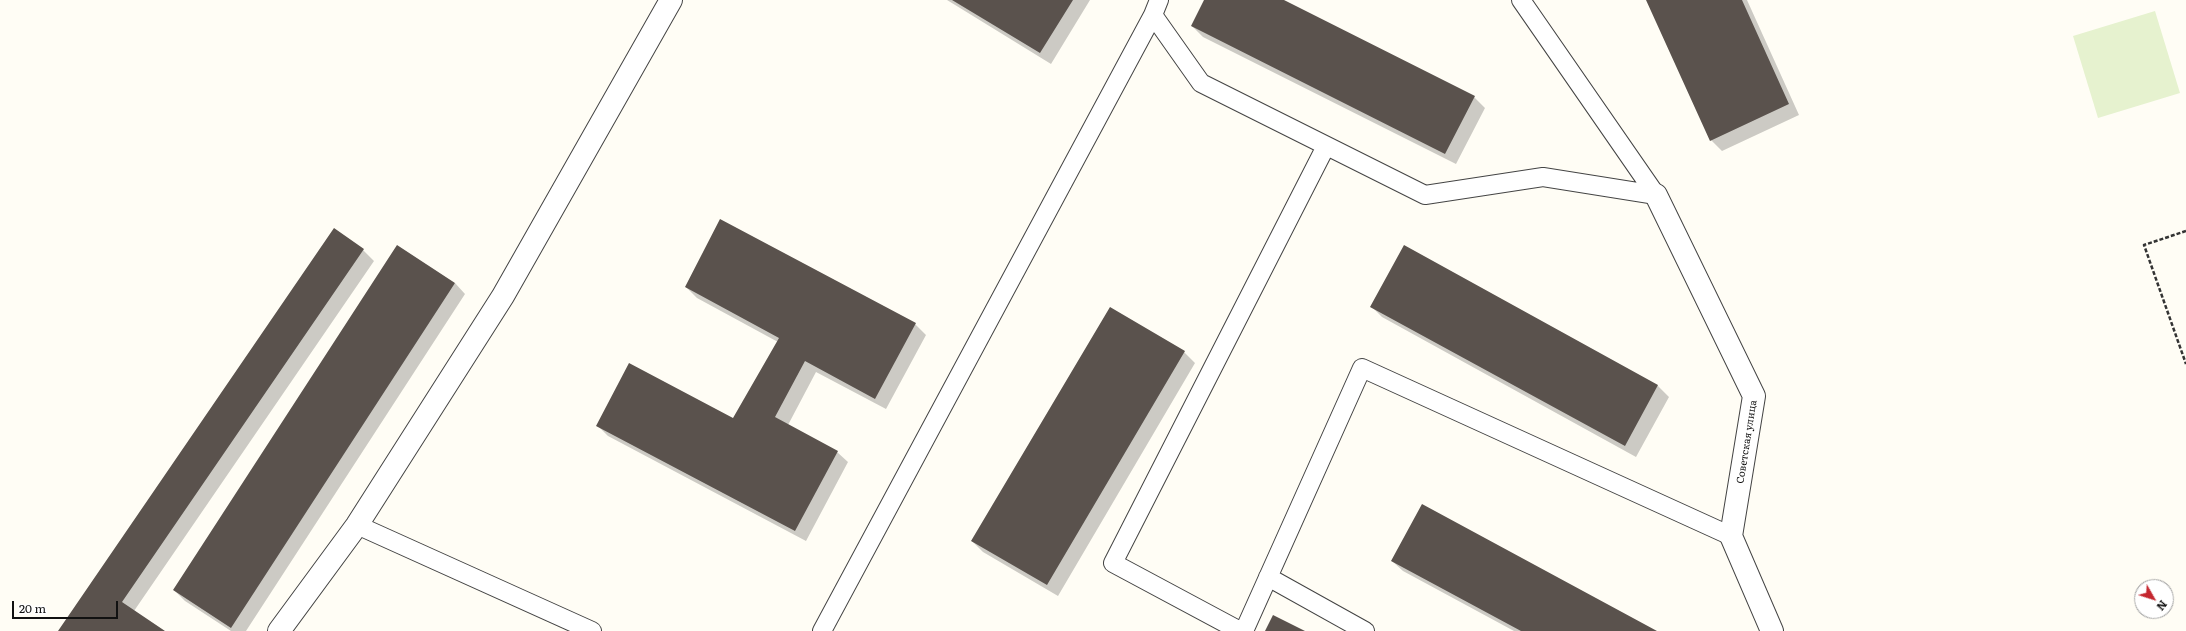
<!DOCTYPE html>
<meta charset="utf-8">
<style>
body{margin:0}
#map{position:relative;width:2186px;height:631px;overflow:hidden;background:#fffdf5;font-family:Literata,serif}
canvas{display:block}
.north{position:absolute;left:2134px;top:579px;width:40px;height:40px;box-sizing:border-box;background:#fff;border:1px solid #a0a0a0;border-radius:50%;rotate:129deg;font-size:11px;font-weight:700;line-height:16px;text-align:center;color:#111}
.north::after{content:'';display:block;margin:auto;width:14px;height:18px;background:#c4262e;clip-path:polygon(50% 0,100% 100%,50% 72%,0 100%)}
.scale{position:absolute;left:12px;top:601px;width:106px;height:18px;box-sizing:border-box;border:2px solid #111;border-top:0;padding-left:5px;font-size:12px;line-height:14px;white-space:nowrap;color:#111;-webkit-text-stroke:3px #fff;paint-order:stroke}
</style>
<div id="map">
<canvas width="2186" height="631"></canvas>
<div class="north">N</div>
<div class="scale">20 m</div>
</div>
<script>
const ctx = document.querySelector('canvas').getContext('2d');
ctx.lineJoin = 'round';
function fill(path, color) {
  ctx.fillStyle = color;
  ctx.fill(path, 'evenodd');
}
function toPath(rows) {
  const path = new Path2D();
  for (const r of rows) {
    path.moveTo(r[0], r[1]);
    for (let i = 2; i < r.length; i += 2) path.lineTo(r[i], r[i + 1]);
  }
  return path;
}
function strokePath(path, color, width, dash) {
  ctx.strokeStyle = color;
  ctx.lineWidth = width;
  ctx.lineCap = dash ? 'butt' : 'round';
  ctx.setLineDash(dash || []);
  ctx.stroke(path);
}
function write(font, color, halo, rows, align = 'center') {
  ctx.font = font + ' Literata,serif';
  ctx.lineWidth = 4;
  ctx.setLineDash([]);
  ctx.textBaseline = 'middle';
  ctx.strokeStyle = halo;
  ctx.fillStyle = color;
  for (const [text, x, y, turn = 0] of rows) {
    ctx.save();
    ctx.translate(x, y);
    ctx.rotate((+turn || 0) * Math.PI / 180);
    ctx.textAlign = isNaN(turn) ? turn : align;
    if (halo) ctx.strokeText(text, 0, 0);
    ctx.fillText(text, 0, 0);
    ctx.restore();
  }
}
fill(toPath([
 [2155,11,2180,93,2098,118,2073,36]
]), '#e6f2cf');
fill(toPath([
 [947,0,1090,0,1051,64],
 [1205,0,1282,0,1474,97,1485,108,1456,164,1203,37,1192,26],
 [1647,0,1747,0,1799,115,1722,151,1711,140],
 [1404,247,1658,386,1669,397,1636,457,1382,317,1371,306],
 [363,250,374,261,134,611,164,631,59,631],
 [455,283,465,294,246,631,231,631,185,601,174,590],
 [686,287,915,324,926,335,886,409,816,372,788,425,837,452,848,462,806,541,608,436,597,425,734,420,778,342,697,298],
 [1184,352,1195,363,1058,596,983,552,972,541],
 [1392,561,1655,631,1514,631,1403,571]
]), '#0003');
fill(toPath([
 [952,0,1073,0,1040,53],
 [1204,0,1284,0,1475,96,1445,154,1191,26],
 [1646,0,1742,0,1789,104,1710,141],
 [720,219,916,323,875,399,805,361,775,417,838,451,795,531,596,426,629,363,733,418,779,338,685,287],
 [334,228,364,249,122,602,165,631,58,631],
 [397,245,455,283,231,628,173,590],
 [1404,245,1658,385,1625,446,1370,307],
 [1110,307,1185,351,1047,585,971,541],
 [1422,504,1657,631,1521,631,1391,561],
 [1273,615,1305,631,1265,631]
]), '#5a524d');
const lane = toPath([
 [1159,0,1153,15,1201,83,1425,195,1543,177,1656,195],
 [1521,0,1656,195],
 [357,525,592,631],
 [1268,577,1365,631],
 [822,631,1153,15],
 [1240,631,1113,563,1326,146],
 [1244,631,1362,368,1731,536]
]);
const street = toPath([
 [1656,195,1754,396,1731,536,1772,631],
 [279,631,357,525,503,296,671,0]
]);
strokePath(lane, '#444', 20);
strokePath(street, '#444', 24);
strokePath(toPath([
 [2186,231,2144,245,2186,364]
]), '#333', 2.5, [4, 2]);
strokePath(lane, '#fff', 18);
strokePath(street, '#fff', 22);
write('10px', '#111', '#fff', [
 ["Советская улица",1747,442,-81]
]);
</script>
